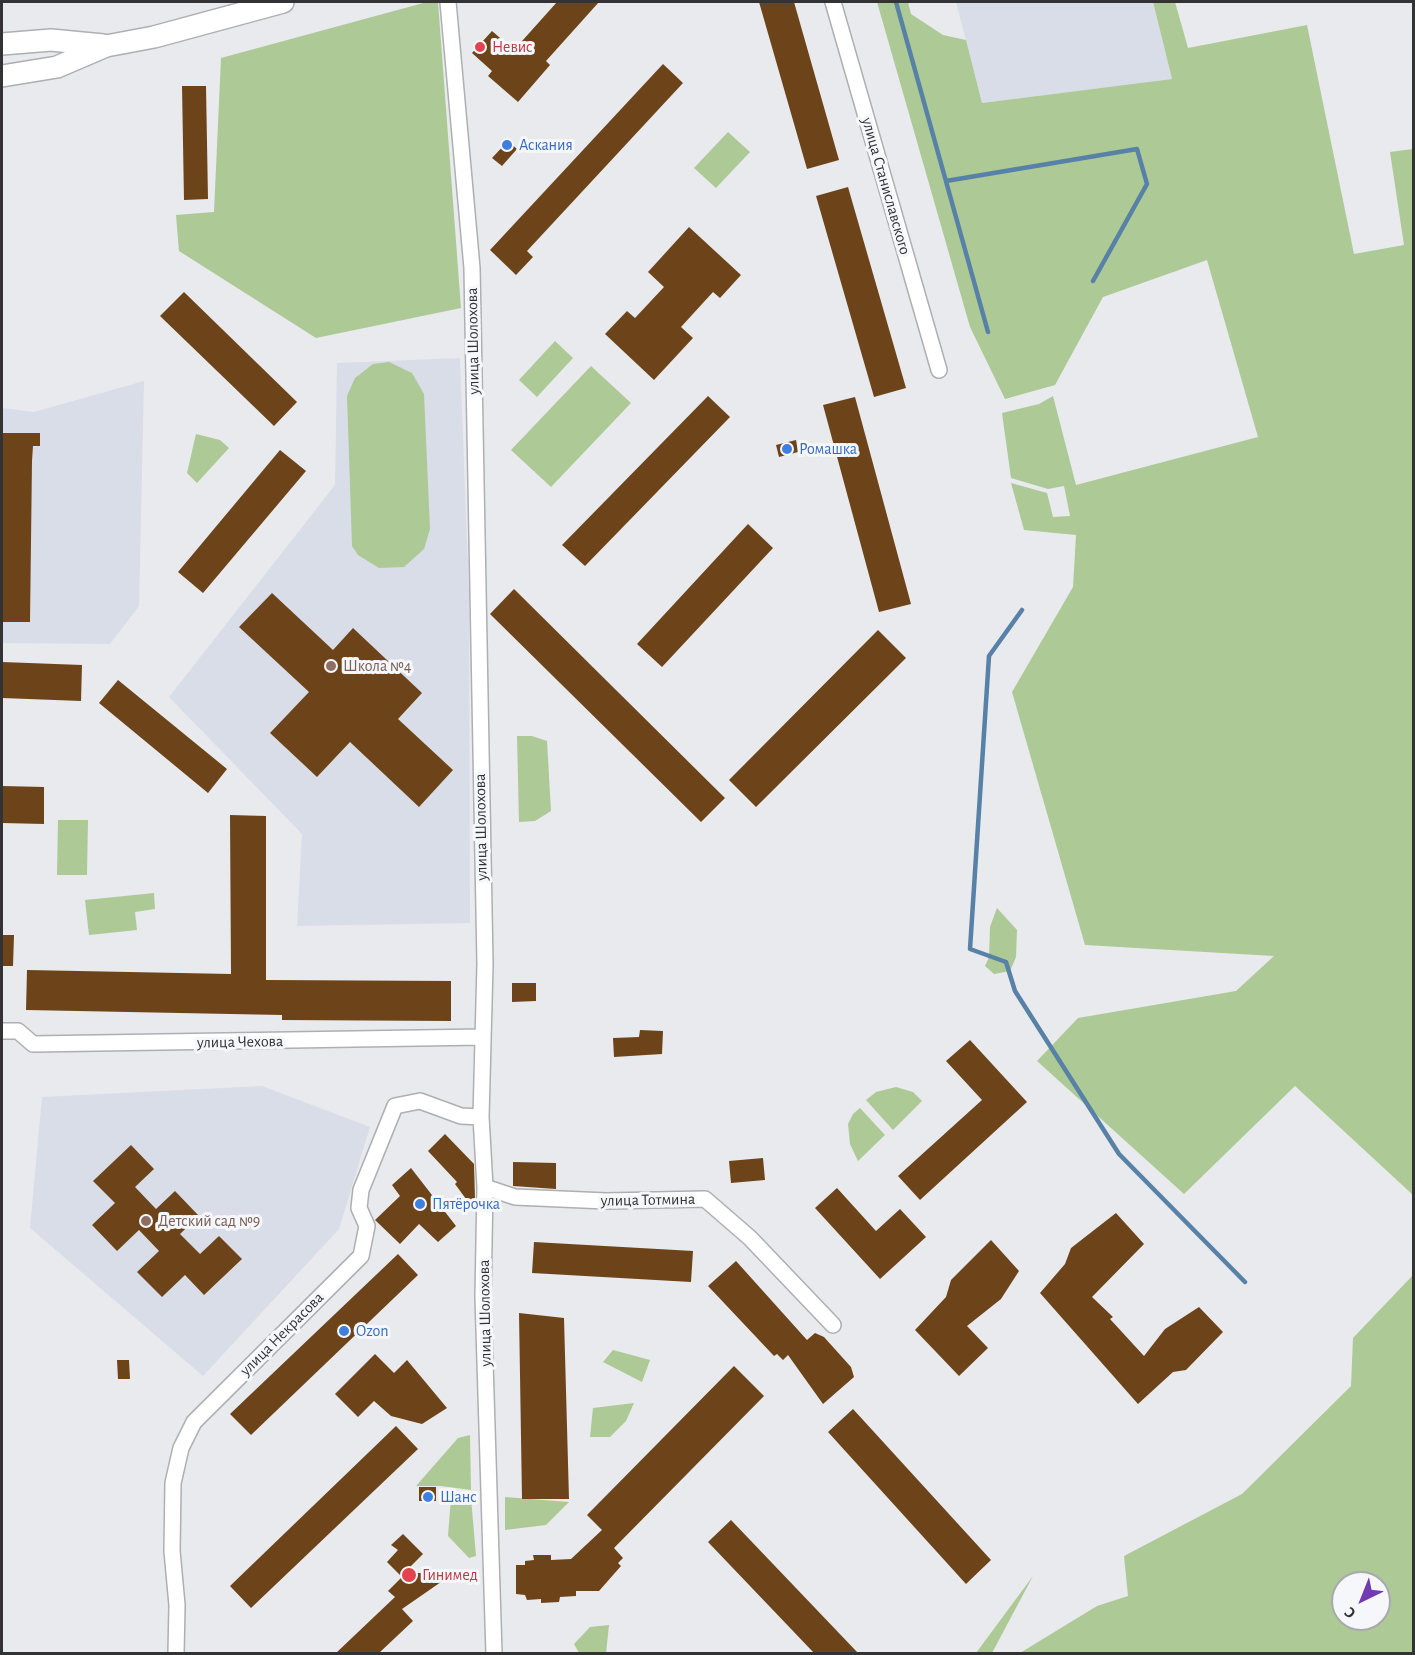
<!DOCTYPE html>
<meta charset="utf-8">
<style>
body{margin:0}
#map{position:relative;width:1415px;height:1655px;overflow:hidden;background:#e8eaed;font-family:"Alegreya Sans",sans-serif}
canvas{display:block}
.frame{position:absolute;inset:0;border:3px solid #333335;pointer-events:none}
.north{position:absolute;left:1331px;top:1571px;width:60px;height:60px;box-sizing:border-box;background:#f6f7fb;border:2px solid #a8a9ac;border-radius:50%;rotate:223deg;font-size:16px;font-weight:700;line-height:24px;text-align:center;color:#333335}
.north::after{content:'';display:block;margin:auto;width:21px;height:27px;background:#733bb2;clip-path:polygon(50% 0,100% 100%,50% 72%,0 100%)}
</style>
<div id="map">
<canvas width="1415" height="1655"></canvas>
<div class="frame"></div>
<div class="north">С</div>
</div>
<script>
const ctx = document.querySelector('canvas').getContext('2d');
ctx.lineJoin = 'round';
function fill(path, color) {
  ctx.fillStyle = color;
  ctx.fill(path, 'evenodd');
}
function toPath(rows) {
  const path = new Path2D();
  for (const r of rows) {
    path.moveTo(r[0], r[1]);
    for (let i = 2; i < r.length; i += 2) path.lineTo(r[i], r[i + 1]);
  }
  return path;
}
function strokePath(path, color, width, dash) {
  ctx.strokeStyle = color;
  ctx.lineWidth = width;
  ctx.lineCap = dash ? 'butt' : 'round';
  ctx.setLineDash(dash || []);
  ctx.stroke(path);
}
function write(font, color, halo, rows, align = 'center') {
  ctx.font = font + ' "Alegreya Sans",sans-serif';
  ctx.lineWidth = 6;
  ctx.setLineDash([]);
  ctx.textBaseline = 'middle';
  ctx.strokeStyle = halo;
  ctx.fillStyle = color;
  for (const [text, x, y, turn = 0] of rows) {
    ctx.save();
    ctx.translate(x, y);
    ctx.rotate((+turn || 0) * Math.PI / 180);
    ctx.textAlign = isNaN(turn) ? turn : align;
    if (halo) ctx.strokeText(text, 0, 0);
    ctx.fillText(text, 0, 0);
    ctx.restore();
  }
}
fill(toPath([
 [956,2,1153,2,1172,79,982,103],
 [460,358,469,595,470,923,297,926,302,834,169,697,335,485,337,363],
 [144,381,139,606,110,644,2,643,2,408,34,412],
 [262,1086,370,1127,339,1229,203,1376,30,1228,42,1097]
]), '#d9dde8');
fill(toPath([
 [427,2,438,2,461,308,316,338,179,251,176,215,214,212,221,58],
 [877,2,908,2,911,14,943,35,966,40,982,103,1172,79,1153,2,1175,2,1188,48,1307,25,1354,254,1404,245,1390,152,1413,149,1413,1195,1295,1086,1184,1194,1037,1061,1078,1018,1236,991,1274,956,1085,945,1012,692,1073,587,1076,535,1024,530,1011,483,1047,493,1053,517,1070,516,1064,486,1048,489,1011,478,1002,413,1039,404,1053,396,1076,485,1258,437,1207,260,1103,297,1055,385,1005,399,970,327],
 [728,132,750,152,716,188,694,168],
 [555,341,573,358,537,397,519,380],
 [389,362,412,373,424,394,430,529,424,549,404,567,379,568,358,555,352,546,347,396,355,378,373,364],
 [591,366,631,403,551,487,511,450],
 [196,434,220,440,229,448,197,483,187,473],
 [517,736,532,736,547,741,551,811,535,821,519,822],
 [58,820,88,820,87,875,57,875],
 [154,893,155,909,135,912,137,930,89,935,85,900],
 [997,908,1017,930,1016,957,1010,971,994,974,985,966,989,957,990,927],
 [896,1087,913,1092,922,1101,893,1130,866,1100,876,1092],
 [860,1108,885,1135,858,1161,850,1144,848,1124,853,1114],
 [1413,1275,1413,1653,1020,1653,1097,1606,1128,1596,1124,1556,1242,1494,1351,1386,1353,1338],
 [1343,1583,1379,1583,1379,1619,1343,1619],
 [613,1350,650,1360,642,1382,603,1362],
 [634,1403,626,1421,610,1437,590,1437,593,1408],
 [470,1435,471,1490,441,1486,416,1486,458,1438],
 [505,1497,569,1502,546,1525,505,1530],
 [451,1498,471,1498,476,1556,469,1558,448,1536],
 [1033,1576,992,1653,976,1653],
 [609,1625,606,1653,579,1653,574,1644,590,1627]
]), '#adc996');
strokePath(toPath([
 [896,2,988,332],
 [946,181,1137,149,1147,184,1093,281],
 [1022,610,989,656,970,949,1006,962,1015,991,1119,1154,1245,1282]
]), '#5781a6', 4.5);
fill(toPath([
 [557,2,599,2,546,61,550,65,518,102,488,76,492,71,472,53,492,31,514,50],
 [759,2,794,2,839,160,807,169],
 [663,64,683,83,527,251,533,257,516,275,490,250],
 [182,86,206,86,208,199,184,200],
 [508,141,517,149,502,166,492,158],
 [848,187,906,388,874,397,816,196],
 [689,227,741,275,720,298,713,292,681,327,693,338,654,380,605,334,627,311,635,318,664,287,648,272],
 [184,292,297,402,274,426,160,316],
 [708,396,730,417,585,566,562,545],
 [855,397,911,604,879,612,823,405],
 [2,433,40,433,40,446,33,446,32,461,30,622,2,622],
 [796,440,798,452,779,457,776,445],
 [280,450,306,471,203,593,178,572],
 [748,524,773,548,662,667,637,644],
 [514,589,725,798,701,822,490,614],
 [272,593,333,650,353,628,422,693,398,719,453,770,419,807,350,742,317,777,270,733,309,692,239,627],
 [878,630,906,658,756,807,729,780],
 [2,662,82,665,81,701,2,698],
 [118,680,227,769,208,793,99,703],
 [2,786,44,787,44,824,2,823],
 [230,815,266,816,266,980,451,981,451,1021,282,1020,282,1015,26,1010,27,970,231,974],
 [2,935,14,935,13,966,2,966],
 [512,983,536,983,536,1001,512,1002],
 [640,1030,663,1031,662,1054,614,1057,613,1038,639,1037],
 [970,1040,1027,1102,920,1200,898,1176,982,1100,946,1061],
 [445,1134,474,1164,475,1199,469,1203,455,1184,457,1182,428,1151],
 [131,1145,154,1169,135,1187,156,1209,175,1191,199,1216,180,1234,200,1254,219,1236,242,1259,204,1295,185,1275,162,1297,137,1272,159,1251,139,1230,117,1251,92,1225,115,1203,93,1181],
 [763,1158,765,1180,731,1183,729,1161],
 [513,1162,556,1163,556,1189,513,1186],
 [411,1168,456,1226,438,1242,419,1224,400,1244,375,1220,400,1196,392,1185],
 [837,1188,876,1231,900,1209,926,1237,880,1279,815,1208],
 [1116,1213,1144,1244,1092,1297,1113,1317,1110,1319,1144,1356,1165,1329,1199,1307,1223,1332,1186,1370,1173,1372,1138,1404,1040,1293,1065,1264,1071,1248],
 [991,1240,1019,1271,1001,1299,967,1326,988,1348,959,1376,915,1330,946,1297,951,1280],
 [534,1242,693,1251,691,1282,532,1273],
 [398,1254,418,1275,251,1435,230,1414],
 [736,1261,807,1340,815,1333,824,1337,851,1367,854,1377,823,1404,788,1355,783,1360,777,1354,774,1356,708,1286],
 [519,1313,564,1318,569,1499,522,1499],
 [375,1354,394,1373,407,1360,447,1408,422,1424,391,1416,374,1401,358,1417,335,1394],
 [117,1360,129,1360,130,1379,118,1379],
 [734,1366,764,1396,614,1548,623,1558,618,1563,621,1566,599,1591,576,1591,576,1596,560,1597,559,1602,541,1603,541,1599,527,1600,525,1595,516,1594,516,1565,525,1565,525,1561,534,1560,533,1555,551,1555,551,1560,571,1559,602,1530,587,1515],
 [853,1409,991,1560,966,1584,828,1432],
 [396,1426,418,1449,251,1608,230,1586],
 [419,1487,436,1487,436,1501,419,1501],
 [731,1520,858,1653,814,1653,708,1542],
 [403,1534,423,1554,401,1576,387,1562,398,1550,391,1545],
 [406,1573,434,1573,441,1582,402,1609,413,1621,379,1653,336,1653,395,1597,388,1591]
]), '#6d4419');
const street = toPath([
 [448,2,472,268,485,964,481,1117,485,1187,483,1297,494,1654],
 [833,2,939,370],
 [2,1031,18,1031,33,1044,483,1037],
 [485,1187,515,1197,606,1201,705,1199,750,1238,833,1325],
 [176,1654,177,1605,172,1551,173,1483,181,1448,194,1422,361,1256,367,1226,359,1208,361,1190,395,1106,420,1101,461,1116,481,1117]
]);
const secondary = toPath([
 [2,44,51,40,103,45],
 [2,76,57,67,106,46,154,37,283,2]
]);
strokePath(street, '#adafb2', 18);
strokePath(secondary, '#adafb2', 24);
strokePath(street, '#fff', 15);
strokePath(secondary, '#fff', 21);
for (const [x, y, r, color] of [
 [480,47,6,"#e0444e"],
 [507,145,6,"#3f7fe0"],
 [787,449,6,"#3f7fe0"],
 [331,666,6,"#8d6e63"],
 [420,1204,6,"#3f7fe0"],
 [146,1221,6,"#8d6e63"],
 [344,1331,6,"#3f7fe0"],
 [428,1497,6,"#3f7fe0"],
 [409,1575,8,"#e0444e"]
]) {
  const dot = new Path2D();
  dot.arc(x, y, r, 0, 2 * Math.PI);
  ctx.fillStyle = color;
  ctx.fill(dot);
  strokePath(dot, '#f6f7fb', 2);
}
write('16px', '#be3a42', '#f6f7fb', [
 ["Невис",492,47],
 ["Гинимед",422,1575]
], 'left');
write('16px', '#366cbe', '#f6f7fb', [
 ["Аскания",519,145],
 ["Ромашка",799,449],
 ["Пятёрочка",432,1204],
 ["Ozon",356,1331],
 ["Шанс",440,1497]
], 'left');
write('16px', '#333335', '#f6f7fb', [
 ["улица Станиславского",886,186,74],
 ["улица Шолохова",473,341,-91],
 ["улица Шолохова",481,827,-91],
 ["улица Чехова",240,1042,-1],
 ["улица Тотмина",648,1200,-1],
 ["улица Шолохова",485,1313,-91],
 ["улица Некрасова",282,1334,-45]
]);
write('16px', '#785e54', '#f6f7fb', [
 ["Школа №4",343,666],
 ["Детский сад №9",158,1221]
], 'left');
</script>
